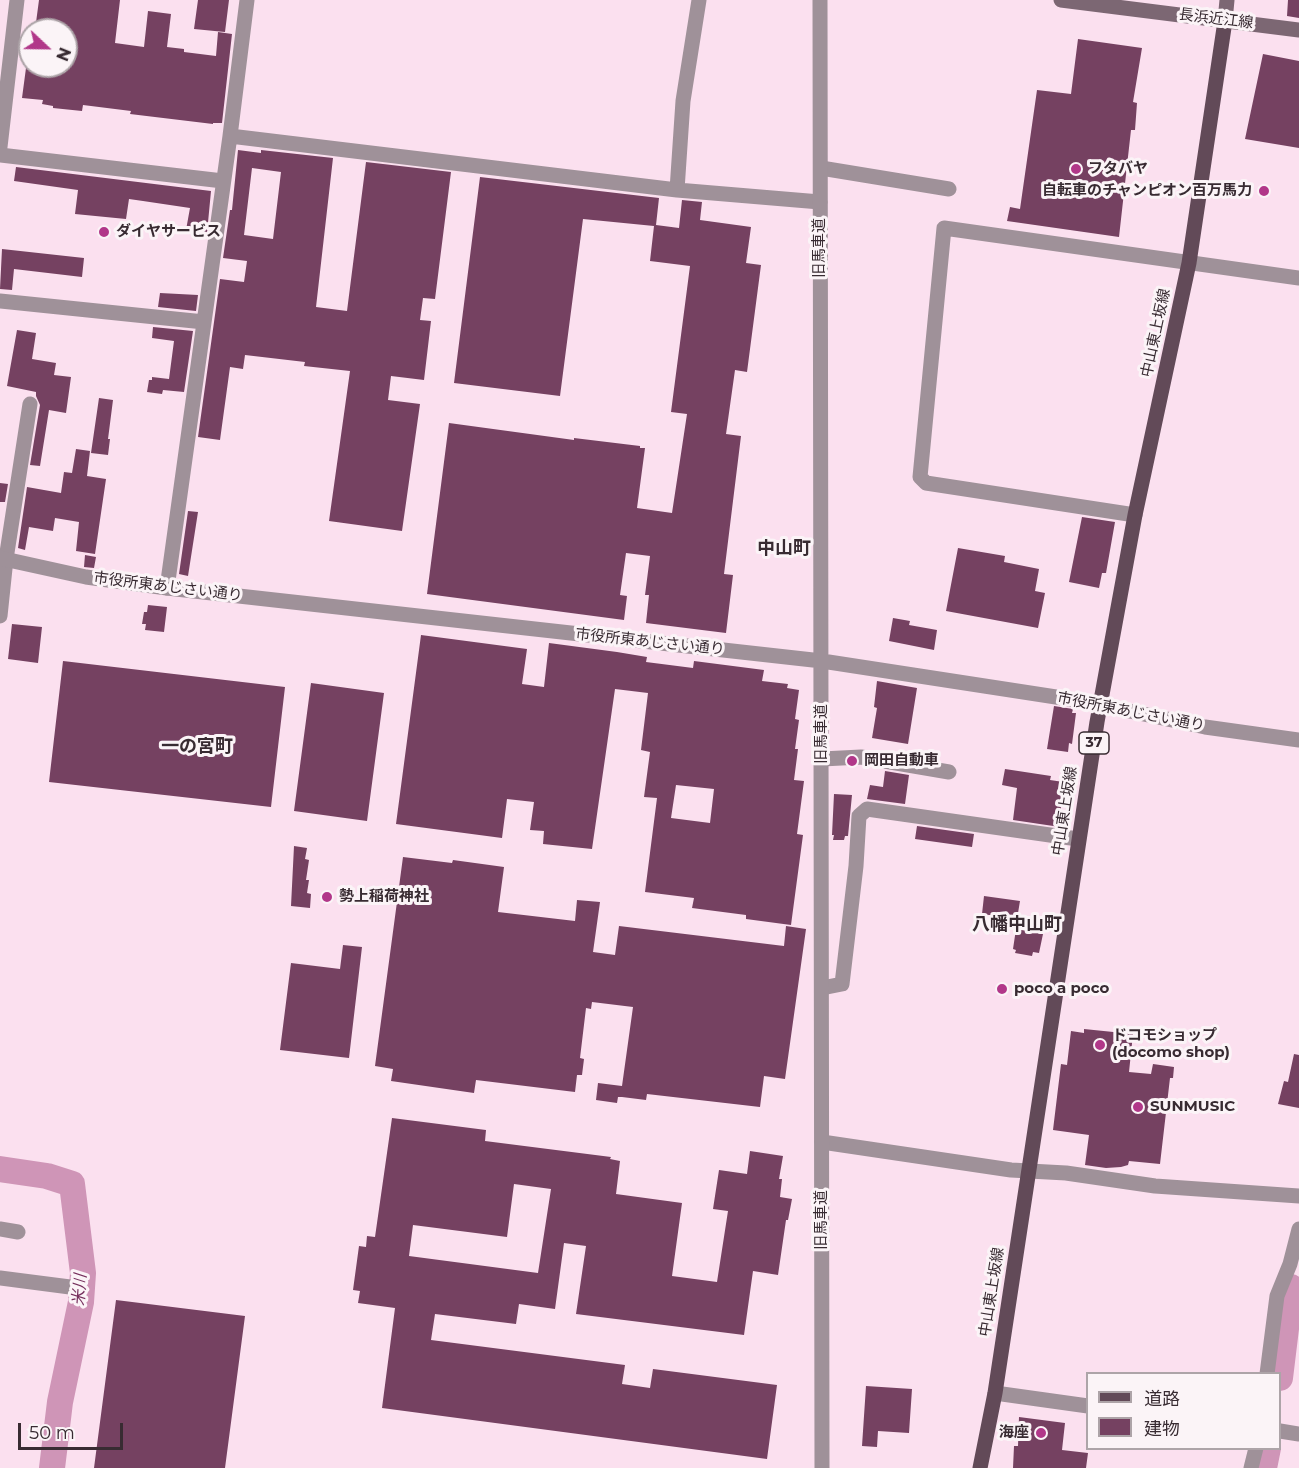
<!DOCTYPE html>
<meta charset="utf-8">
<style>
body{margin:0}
#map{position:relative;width:1299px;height:1468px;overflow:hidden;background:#fbe0ef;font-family:Montserrat,"Noto Sans JP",sans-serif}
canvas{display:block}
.legend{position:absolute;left:1086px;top:1372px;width:195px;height:78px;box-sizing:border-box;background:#fbf4f7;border:2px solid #ada4a8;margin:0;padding:8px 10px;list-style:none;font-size:18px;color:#382b32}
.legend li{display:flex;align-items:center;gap:12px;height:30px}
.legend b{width:30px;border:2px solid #ada4a8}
.north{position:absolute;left:18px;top:18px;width:60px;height:60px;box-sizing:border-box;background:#fbf4f7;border:2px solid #ada4a8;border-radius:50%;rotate:112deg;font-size:16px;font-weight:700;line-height:24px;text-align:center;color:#382b32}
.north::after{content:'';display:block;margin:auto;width:21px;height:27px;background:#b13789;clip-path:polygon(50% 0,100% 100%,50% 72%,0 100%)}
.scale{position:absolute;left:18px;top:1423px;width:105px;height:27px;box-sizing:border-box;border:3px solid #382b32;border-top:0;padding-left:8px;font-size:18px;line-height:21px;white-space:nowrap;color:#382b32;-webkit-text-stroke:4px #fbf4f7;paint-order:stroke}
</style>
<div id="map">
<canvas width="1299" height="1468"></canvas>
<ul class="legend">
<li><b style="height:8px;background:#624a58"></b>道路</li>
<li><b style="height:16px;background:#754161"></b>建物</li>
</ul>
<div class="north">N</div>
<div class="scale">50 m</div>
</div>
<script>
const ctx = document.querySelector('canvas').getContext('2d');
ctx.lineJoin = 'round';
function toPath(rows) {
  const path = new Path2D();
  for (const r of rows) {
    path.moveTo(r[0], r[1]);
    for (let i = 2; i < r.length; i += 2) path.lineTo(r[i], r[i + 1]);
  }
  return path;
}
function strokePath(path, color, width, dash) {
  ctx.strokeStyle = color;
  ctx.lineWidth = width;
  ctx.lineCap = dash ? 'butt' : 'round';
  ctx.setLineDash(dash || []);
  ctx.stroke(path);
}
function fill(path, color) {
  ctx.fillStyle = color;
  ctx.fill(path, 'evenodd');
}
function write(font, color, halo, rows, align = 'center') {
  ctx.font = font + ' Montserrat,"Noto Sans JP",sans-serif';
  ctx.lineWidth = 6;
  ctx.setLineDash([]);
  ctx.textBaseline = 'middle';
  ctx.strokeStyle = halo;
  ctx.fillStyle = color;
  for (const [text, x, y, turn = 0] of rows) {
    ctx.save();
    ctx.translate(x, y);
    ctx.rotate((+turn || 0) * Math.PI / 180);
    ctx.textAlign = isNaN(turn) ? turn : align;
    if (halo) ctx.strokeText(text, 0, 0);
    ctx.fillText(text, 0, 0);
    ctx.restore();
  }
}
strokePath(toPath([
 [0,1169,47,1176,72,1184,83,1273,81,1302,60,1402,52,1468],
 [1280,1378,1291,1287],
 [1264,1468,1268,1448]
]), '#cf95b7', 26);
fill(toPath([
 [39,0,120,0,115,43,144,47,148,11,171,14,167,47,184,49,184,52,216,56,218,32,232,34,222,123,213,123,213,124,130,114,131,111,83,105,82,111,53,108,53,106,42,104,43,100,22,98,26,68,66,72,66,30,35,30],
 [198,0,229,0,225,32,194,29],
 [1288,0,1299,0,1299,18,1287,16],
 [1078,39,1142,48,1133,102,1137,103,1135,130,1131,130,1119,237,1007,221,1010,207,1020,209,1037,90,1071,94],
 [1263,54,1299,61,1299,148,1245,139],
 [238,150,261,153,261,150,333,158,316,307,347,311,366,162,451,172,435,299,423,298,420,320,431,321,424,380,391,376,388,400,420,404,402,531,329,521,350,371,304,366,305,362,245,355,243,369,230,367,220,440,198,437,220,279,244,282,247,261,223,258,230,210,232,210],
 [252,168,281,172,273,239,244,235],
 [16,167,211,191,207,233,186,230,190,208,143,201,129,199,126,219,75,214,78,190,14,181],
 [480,177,659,198,656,225,679,228,682,200,702,202,700,220,751,227,746,263,761,265,747,372,735,370,726,434,741,436,724,574,733,575,726,633,646,623,649,595,645,595,650,556,626,553,620,595,627,596,624,620,427,594,449,423,574,440,574,438,640,446,640,448,645,448,637,508,672,513,687,414,671,412,690,266,650,261,654,226,583,219,560,396,454,383],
 [2,249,84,258,82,277,14,269,12,290,0,289],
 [160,293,198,295,196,311,158,307],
 [153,327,193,331,184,392,163,390,162,394,147,392,149,380,152,380,152,377,169,379,174,341,152,338],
 [17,330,36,333,32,359,56,363,54,375,71,377,66,413,49,410,40,466,30,465,40,405,36,396,36,392,7,386],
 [99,398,113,400,108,439,110,439,108,455,91,453],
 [76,449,90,451,87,476,106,479,95,554,76,551,79,522,55,518,53,531,29,527,25,550,18,548,27,487,61,493,64,472,72,473],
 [0,483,8,484,5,502,0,502],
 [188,511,198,512,188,576,179,574],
 [1082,517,1115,522,1106,573,1102,573,1099,588,1069,582],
 [958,548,1005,556,1004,562,1039,569,1035,591,1045,593,1038,628,946,611],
 [85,555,96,557,94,568,84,567],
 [148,605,167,607,164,632,145,630,146,624,142,624,144,612,147,612],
 [893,618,910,621,909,625,937,630,934,650,889,641],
 [12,624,42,627,38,663,8,659],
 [421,635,527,649,522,684,544,687,549,643,617,652,647,657,646,662,693,668,694,661,764,670,762,681,788,684,787,688,799,690,795,719,799,720,795,749,798,749,794,780,804,781,797,834,803,835,791,925,746,919,746,915,692,908,694,898,645,892,657,798,644,797,650,752,641,750,648,693,615,689,592,849,543,844,544,831,530,830,534,802,507,799,502,838,396,824],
 [676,785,714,789,710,823,671,818],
 [63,661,285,687,271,807,49,782],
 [877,681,917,688,908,744,872,738,877,708,874,707],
 [311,683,384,693,367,821,294,811],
 [1054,706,1073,709,1072,713,1076,713,1072,744,1069,743,1068,752,1047,749],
 [1005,769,1051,776,1050,780,1070,783,1068,797,1063,796,1059,818,1061,818,1060,827,1013,820,1017,788,1002,785],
 [885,771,909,775,905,804,867,799,870,785,883,787],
 [834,794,852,795,848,836,845,836,844,840,833,840,834,835,832,835],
 [917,826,974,834,972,847,915,839],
 [294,846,307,848,305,859,309,860,306,880,309,880,307,893,311,894,310,908,291,906],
 [403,857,452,863,453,860,504,867,498,912,575,921,577,900,600,902,593,952,615,955,619,926,784,946,786,926,806,929,785,1079,764,1076,760,1107,647,1094,646,1100,622,1097,618,1097,617,1103,596,1100,598,1083,622,1086,633,1007,592,1002,591,1009,586,1008,580,1058,584,1059,582,1075,577,1075,575,1092,476,1080,474,1093,391,1081,393,1069,375,1066],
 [984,896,1020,901,1017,919,982,914],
 [1016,929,1043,934,1039,953,1033,952,1032,956,1015,953,1016,950,1013,949],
 [343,945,362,947,349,1058,280,1050,291,963,340,969],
 [1084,1029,1133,1034,1129,1072,1151,1074,1153,1064,1174,1067,1173,1078,1170,1078,1160,1164,1129,1161,1128,1165,1121,1167,1106,1168,1085,1165,1089,1135,1053,1130,1061,1064,1067,1065,1071,1031,1084,1033],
 [1294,1054,1299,1055,1299,1108,1278,1104,1284,1081,1288,1082],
 [392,1118,486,1130,485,1141,611,1157,610,1159,620,1161,616,1194,682,1203,672,1276,717,1282,728,1211,713,1209,719,1170,747,1174,750,1151,783,1156,779,1179,782,1179,780,1197,792,1199,788,1220,786,1220,778,1275,753,1271,744,1335,576,1314,586,1246,564,1243,555,1309,519,1304,516,1324,435,1314,431,1340,625,1365,622,1384,650,1388,653,1369,777,1385,767,1459,382,1408,395,1308,358,1303,360,1291,353,1290,359,1246,366,1247,367,1236,375,1237],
 [514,1184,551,1189,538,1273,409,1256,413,1225,507,1237],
 [116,1300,245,1316,225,1468,94,1468],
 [866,1386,912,1389,909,1433,878,1431,877,1447,862,1446],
 [1019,1417,1065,1423,1062,1450,1088,1453,1086,1468,1013,1468,1014,1446,1018,1446]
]), '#754161');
strokePath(toPath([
 [247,0,230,136,677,190,820,202],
 [0,147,17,0],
 [0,155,223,181],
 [821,168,949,189],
 [677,190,683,101,699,0],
 [0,301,204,322],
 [1135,515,926,483,920,477,944,228,1299,278],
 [167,588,230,136],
 [0,616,6,559,30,404],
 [822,759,861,757,949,772],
 [822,988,842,984,856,866,859,816,867,809,1078,839],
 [822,1142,1011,1170,1066,1173,1155,1186,1299,1196],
 [0,1229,18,1232],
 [0,1278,70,1287],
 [1267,1374,1277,1296,1290,1264,1299,1229],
 [995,1393,1088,1406],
 [1280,1431,1299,1434],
 [1251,1468,1256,1448]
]), '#9f9199', 15);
strokePath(toPath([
 [820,0,822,1468],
 [0,558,86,577,167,588,822,661,1082,701,1205,727,1299,740]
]), '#9f9199', 15);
strokePath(toPath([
 [1061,0,1299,30],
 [1225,21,1227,0]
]), '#7c6773', 15);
strokePath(toPath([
 [980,1468,995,1393,1097,722,1135,515,1189,263,1225,21]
]), '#624a58', 15);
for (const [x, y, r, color] of [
 [1076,169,6,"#b13789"],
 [1264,191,6,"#b13789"],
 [104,232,6,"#b13789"],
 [852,761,6,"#b13789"],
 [327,897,6,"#b13789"],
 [1002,989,6,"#b13789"],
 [1100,1045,6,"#b13789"],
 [1138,1107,6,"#b13789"],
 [1041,1433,6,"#b13789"]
]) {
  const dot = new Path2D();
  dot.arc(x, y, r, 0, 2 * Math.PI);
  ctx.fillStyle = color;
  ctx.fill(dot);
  strokePath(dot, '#fbf4f7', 2);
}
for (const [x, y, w] of [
 [1094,743,30]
]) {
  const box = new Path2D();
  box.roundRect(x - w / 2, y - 11, w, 22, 4.5);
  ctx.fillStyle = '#fbf4f7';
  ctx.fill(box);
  strokePath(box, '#382b32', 1.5);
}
write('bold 14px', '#382b32', null, [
 ["37",1094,743]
]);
write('15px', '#382b32', '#fbf4f7', [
 ["長浜近江線",1216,19,7],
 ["旧馬車道",820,248,-90],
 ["中山東上坂線",1156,333,-78],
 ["市役所東あじさい通り",168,587,7],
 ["市役所東あじさい通り",650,642,6],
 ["市役所東あじさい通り",1131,712,11],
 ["旧馬車道",822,734,-90],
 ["中山東上坂線",1065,811,-81],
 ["旧馬車道",822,1220,-90],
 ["中山東上坂線",992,1292,-81]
]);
write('bold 15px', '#382b32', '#fbf4f7', [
 ["フタバヤ",1088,169],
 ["自転車のチャンピオン百万馬力",1252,191,"right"],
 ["ダイヤサービス",116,232],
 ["岡田自動車",864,761],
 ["勢上稲荷神社",339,897],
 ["poco a poco",1014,989],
 ["ドコモショップ",1112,1036],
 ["(docomo shop)",1112,1053],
 ["SUNMUSIC",1150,1107],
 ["海座",1029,1433,"right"]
], 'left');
write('italic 16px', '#76305d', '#fbf4f7', [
 ["米川",80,1290,-86]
]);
write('bold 18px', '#382b32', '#fbf4f7', [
 ["中山町",784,549],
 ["一の宮町",197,747],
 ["八幡中山町",1017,925]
]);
</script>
